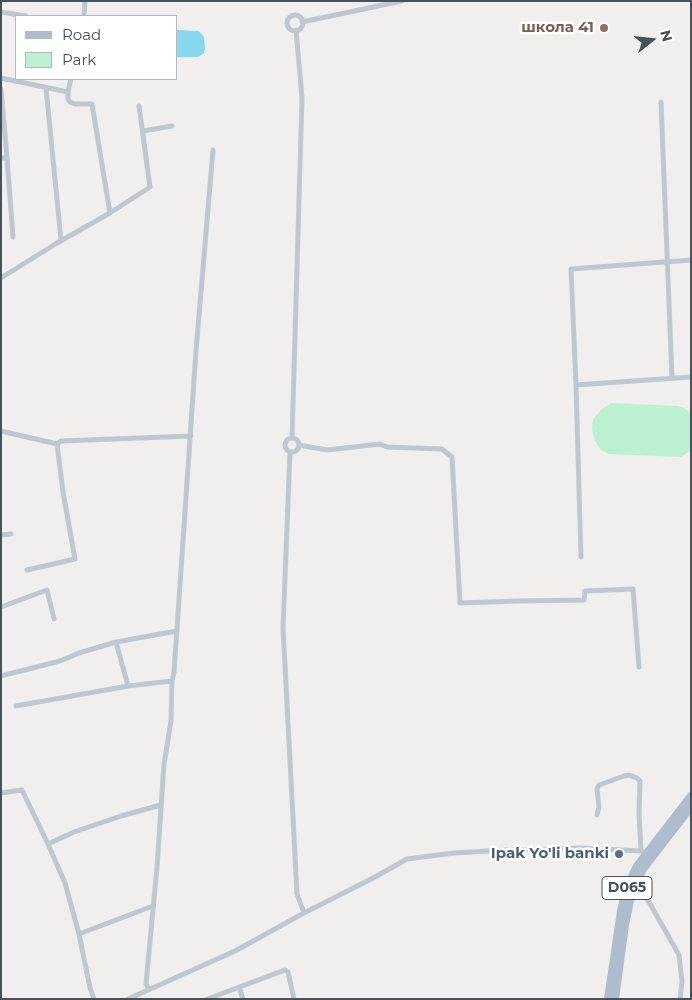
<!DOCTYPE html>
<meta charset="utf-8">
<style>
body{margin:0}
#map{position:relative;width:692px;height:1000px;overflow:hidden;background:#f1eeee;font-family:Montserrat,sans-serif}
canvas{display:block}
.frame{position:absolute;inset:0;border:2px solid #46515c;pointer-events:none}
.legend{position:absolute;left:15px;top:15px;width:162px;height:65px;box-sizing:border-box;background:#fff;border:1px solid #b5b9be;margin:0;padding:6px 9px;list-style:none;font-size:15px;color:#46515c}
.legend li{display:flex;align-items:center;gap:10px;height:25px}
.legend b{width:25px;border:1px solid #b5b9be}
.north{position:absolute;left:627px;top:15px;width:50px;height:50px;-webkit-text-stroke:4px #fff;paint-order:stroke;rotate:74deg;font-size:14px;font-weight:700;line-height:20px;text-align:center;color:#46515c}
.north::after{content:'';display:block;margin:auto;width:18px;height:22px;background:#46515c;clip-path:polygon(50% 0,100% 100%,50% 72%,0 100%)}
</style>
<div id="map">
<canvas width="692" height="1000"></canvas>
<div class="frame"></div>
<ul class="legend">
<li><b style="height:6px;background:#adbdce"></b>Road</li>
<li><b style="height:14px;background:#bbf0d1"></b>Park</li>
</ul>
<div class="north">N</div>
</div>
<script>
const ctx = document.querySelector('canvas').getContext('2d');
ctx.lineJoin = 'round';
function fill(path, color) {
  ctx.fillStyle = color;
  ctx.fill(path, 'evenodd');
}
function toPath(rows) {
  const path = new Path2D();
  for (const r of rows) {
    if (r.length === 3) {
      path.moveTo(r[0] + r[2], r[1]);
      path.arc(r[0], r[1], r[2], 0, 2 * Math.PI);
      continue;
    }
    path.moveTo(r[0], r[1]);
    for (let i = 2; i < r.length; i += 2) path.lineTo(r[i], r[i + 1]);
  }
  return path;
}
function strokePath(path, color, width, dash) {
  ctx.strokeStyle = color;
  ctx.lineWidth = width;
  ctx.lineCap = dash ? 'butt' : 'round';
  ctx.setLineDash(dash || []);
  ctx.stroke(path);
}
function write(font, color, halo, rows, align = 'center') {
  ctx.font = font + ' Montserrat,sans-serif';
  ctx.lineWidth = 5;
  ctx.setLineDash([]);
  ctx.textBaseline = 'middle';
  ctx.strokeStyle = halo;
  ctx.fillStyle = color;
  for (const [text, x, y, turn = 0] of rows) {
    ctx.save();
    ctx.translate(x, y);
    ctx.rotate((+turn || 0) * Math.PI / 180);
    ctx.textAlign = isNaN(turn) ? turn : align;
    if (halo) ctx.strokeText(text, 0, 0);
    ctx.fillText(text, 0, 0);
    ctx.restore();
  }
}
fill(toPath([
 [611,403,677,406,684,408,691,414,691,450,681,457,608,454,601,450,595,441,592,429,593,419,602,409]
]), '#bbf0d1');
fill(toPath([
 [176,30,199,31,204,37,205,49,204,53,198,57,176,57]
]), '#87d7ee');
strokePath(toPath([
 [1,12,26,16],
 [295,23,8],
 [84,16,85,1],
 [302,22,402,1],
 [1,78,68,92],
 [71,79,68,92,68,99,70,102,75,104,92,104,110,213],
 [46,88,61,240],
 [1,89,7,158],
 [661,102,672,378],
 [143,131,172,126],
 [1,158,7,158,13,237],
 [691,260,571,269,576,385,691,377],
 [1,278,57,243,110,213,150,187,139,106],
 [576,385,581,557],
 [1,431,57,444,61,441,191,436],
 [292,438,302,98,296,30],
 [292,445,7],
 [299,445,327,450,380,444,387,447,442,449,452,457,460,603,519,601,584,600,585,591,633,589,639,667],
 [290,452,283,628,297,894,304,913],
 [1,535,11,534],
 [27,570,75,559,63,492,57,444],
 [1,607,47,590,54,619],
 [116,642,177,631],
 [1,676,60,661,79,653,116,642,128,686],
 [172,681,174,672,196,351,213,150],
 [16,706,128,686,172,681,171,721,164,764,157,867,146,984,149,989],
 [1,793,22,790,48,844,74,832,121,816,161,805],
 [597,815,599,807,597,789,599,785,624,776,629,775,637,778,640,781,639,813,641,851],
 [48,844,65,883,79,934],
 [635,886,649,902,679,955,682,982,680,999],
 [239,987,243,999],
 [94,999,90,988,79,934,153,906],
 [128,999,235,951,304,913,375,877,407,859,454,853,504,850,581,848,641,851,648,854],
 [207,999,285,970,288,972,294,999]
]), '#bec8d1', 5);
strokePath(toPath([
 [608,999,621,911,624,898,631,879,637,866,691,796],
 [615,999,625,925,630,901,635,886,643,869,691,807]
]), '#adbdce', 8);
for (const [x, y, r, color] of [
 [604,28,5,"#8d6e63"],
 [619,854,5,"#5c6f8a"]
]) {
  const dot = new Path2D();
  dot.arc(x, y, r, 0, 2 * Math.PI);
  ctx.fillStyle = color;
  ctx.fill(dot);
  strokePath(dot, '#fff', 2);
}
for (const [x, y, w] of [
 [627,888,50]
]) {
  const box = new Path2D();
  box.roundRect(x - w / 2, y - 11.5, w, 23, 4);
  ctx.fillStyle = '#fff';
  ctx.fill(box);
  strokePath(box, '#46515c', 1);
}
write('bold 14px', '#46515c', null, [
 ["D065",627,888]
]);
write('bold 15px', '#785e54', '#fff', [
 ["школа 41",594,28]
], 'right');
write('bold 15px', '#4e5e75', '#fff', [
 ["Ipak Yo'li banki",609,854]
], 'right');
</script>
